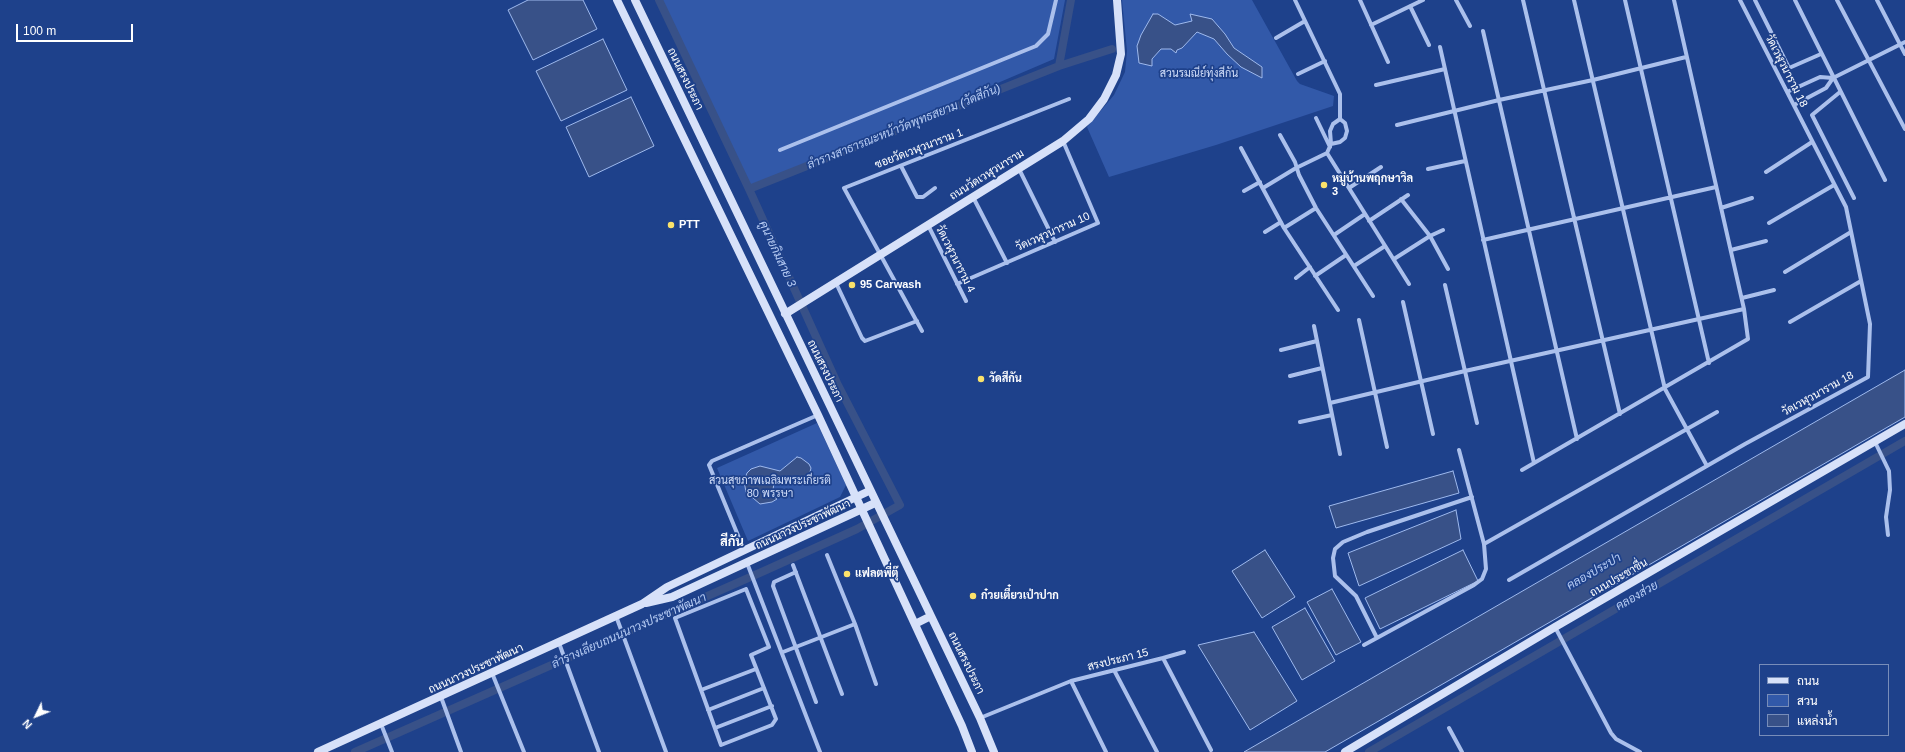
<!DOCTYPE html>
<meta charset="utf-8">
<style>
body{margin:0}
#map{position:relative;width:1905px;height:752px;overflow:hidden;background:#1e418b;font-family:Helvetica,Sarabun,sans-serif}
canvas{display:block}
.legend{position:absolute;left:1759px;top:664px;width:130px;height:72px;box-sizing:border-box;background:#1e418b;border:1px solid #788db9;margin:0;padding:5px 7px;list-style:none;font-size:12px;color:#fff}
.legend li{display:flex;align-items:center;gap:8px;height:20px}
.legend b{width:20px;border:1px solid #788db9}
.north{position:absolute;left:16px;top:696px;width:40px;height:40px;-webkit-text-stroke:3px #1e418b;paint-order:stroke;rotate:227deg;font-size:11px;font-weight:700;line-height:16px;text-align:center;color:#fff}
.north::after{content:'';display:block;margin:auto;width:14px;height:18px;background:#fff;clip-path:polygon(50% 0,100% 100%,50% 72%,0 100%)}
.scale{position:absolute;left:16px;top:24px;width:117px;height:18px;box-sizing:border-box;border:2px solid #fff;border-top:0;padding-left:5px;font-size:12px;line-height:14px;white-space:nowrap;color:#fff;-webkit-text-stroke:3px #1e418b;paint-order:stroke}
</style>
<div id="map">
<canvas width="1905" height="752"></canvas>
<ul class="legend">
<li><b style="height:5px;background:#d7e1f9"></b>ถนน</li>
<li><b style="height:11px;background:#3259a9"></b>สวน</li>
<li><b style="height:11px;background:#385188"></b>แหล่งน้ำ</li>
</ul>
<div class="north">N</div>
<div class="scale">100 m</div>
</div>
<script>
const ctx = document.querySelector('canvas').getContext('2d');
ctx.lineJoin = 'round';
function fill(path, color) {
  ctx.fillStyle = color;
  ctx.fill(path, 'evenodd');
}
function toPath(rows) {
  const path = new Path2D();
  for (const r of rows) {
    path.moveTo(r[0], r[1]);
    for (let i = 2; i < r.length; i += 2) path.lineTo(r[i], r[i + 1]);
  }
  return path;
}
function strokePath(path, color, width, dash) {
  ctx.strokeStyle = color;
  ctx.lineWidth = width;
  ctx.lineCap = dash ? 'butt' : 'round';
  ctx.setLineDash(dash || []);
  ctx.stroke(path);
}
function write(font, color, halo, rows, align = 'center') {
  ctx.font = font + ' Helvetica,Sarabun,sans-serif';
  ctx.lineWidth = 3.5;
  ctx.setLineDash([]);
  ctx.textBaseline = 'middle';
  ctx.strokeStyle = halo;
  ctx.fillStyle = color;
  for (const [text, x, y, turn = 0] of rows) {
    ctx.save();
    ctx.translate(x, y);
    ctx.rotate((+turn || 0) * Math.PI / 180);
    ctx.textAlign = isNaN(turn) ? turn : align;
    if (halo) ctx.strokeText(text, 0, 0);
    ctx.fillText(text, 0, 0);
    ctx.restore();
  }
}
fill(toPath([
 [659,0,1065,0,1054,59,749,189],
 [1122,0,1252,0,1297,81,1300,84,1334,96,1333,106,1216,145,1109,177,1087,127,1114,95,1125,72,1127,51],
 [817,423,846,485,840,497,748,541,717,468]
]), '#3259a9');
const water = toPath([
 [528,0,583,0,597,29,533,60,508,10,528,0],
 [1153,14,1158,14,1175,25,1192,21,1190,14,1212,19,1225,34,1234,48,1262,67,1262,78,1241,67,1227,54,1214,39,1197,32,1182,48,1177,50,1176,53,1171,49,1161,49,1152,59,1152,66,1139,63,1137,46,1141,35,1153,14],
 [603,39,627,90,561,121,536,71,603,39],
 [631,97,654,146,589,177,566,127,631,97],
 [1905,370,1905,417,1325,752,1244,752,1905,370],
 [797,457,801,458,809,464,811,468,809,476,803,481,799,481,775,478,772,495,777,499,772,502,760,504,746,492,744,481,747,473,751,469,760,466,780,471,797,457],
 [1453,471,1459,493,1336,528,1329,506,1453,471],
 [1456,510,1461,539,1359,586,1348,553,1456,510],
 [1265,550,1295,597,1262,618,1232,571,1265,550],
 [1463,550,1478,581,1380,629,1365,598,1463,550],
 [1332,589,1361,642,1336,655,1307,602,1332,589],
 [1305,608,1335,661,1302,680,1272,627,1305,608],
 [1254,632,1297,701,1250,730,1198,645,1254,632]
]);
fill(water, '#385188');
strokePath(water, '#9eb9ed', 1);
strokePath(toPath([
 [1059,66,1112,49],
 [749,189,1059,66,1071,0],
 [355,752,764,571,857,529,900,505,837,383,749,189,659,0],
 [1369,752,1905,441]
]), '#385188', 8);
strokePath(toPath([
 [1295,0,1340,94,1340,119,1345,123,1347,131,1345,138,1340,142,1331,144,1327,153,1409,284],
 [1360,0,1388,62],
 [1456,0,1470,26],
 [1523,0,1620,414],
 [1574,0,1665,389,1707,466],
 [1625,0,1709,363],
 [1755,0,1789,68,1821,54],
 [1795,0,1885,180],
 [1837,0,1905,129],
 [1877,0,1905,54],
 [1410,6,1429,45],
 [1371,25,1423,0],
 [1483,31,1577,439],
 [1276,38,1305,21],
 [1440,47,1534,463],
 [1298,74,1325,61],
 [1833,78,1905,42],
 [1376,85,1445,69],
 [1787,92,1820,77,1833,78,1826,88,1794,105],
 [1840,92,1812,115,1854,198],
 [1316,118,1330,147],
 [1397,125,1499,100,1593,80,1686,57],
 [1280,135,1295,162,1299,175,1316,208,1373,296],
 [1331,144,1330,131,1333,124,1340,119],
 [1241,148,1284,228,1338,310],
 [780,150,1036,46,1048,34,1056,0],
 [901,166,917,197,923,197,935,188],
 [1019,169,1055,242],
 [1428,169,1465,161],
 [1766,172,1812,142],
 [1263,188,1296,168,1327,153],
 [1349,188,1381,167],
 [1244,191,1260,182],
 [973,197,1007,263],
 [1401,199,1430,236,1448,269],
 [1721,208,1752,198],
 [1369,221,1408,195],
 [1769,223,1834,185],
 [928,225,966,301],
 [1284,228,1316,208],
 [1265,232,1281,222],
 [1334,235,1365,214],
 [1483,240,1716,187],
 [1731,250,1766,241],
 [1394,259,1430,236,1443,230],
 [1354,266,1385,246],
 [1785,272,1851,232],
 [1315,276,1346,255],
 [1296,278,1310,267],
 [836,283,862,338,865,341,917,321],
 [957,284,1098,223,1063,141],
 [1445,285,1477,423],
 [1742,298,1774,290],
 [1403,302,1433,434],
 [1359,320,1387,447],
 [1790,322,1861,281],
 [1314,326,1340,454],
 [922,331,844,188,1069,99],
 [1281,350,1317,341],
 [1290,376,1322,368],
 [1330,403,1465,371,1744,309],
 [1300,422,1332,415],
 [1875,442,1889,471,1890,490,1886,517,1888,535],
 [1522,470,1748,339,1744,309,1674,0],
 [1484,544,1717,412],
 [744,550,709,465,712,461,818,415],
 [747,563,820,752],
 [793,565,842,694],
 [796,572,774,582,773,586,816,702],
 [1509,580,1745,444,1868,377,1870,324,1846,207,1740,0],
 [746,589,769,647,751,655,776,719,772,725,721,745,675,618,746,589],
 [616,616,666,752],
 [855,624,876,684],
 [1555,627,1611,733,1616,739,1640,752],
 [1377,638,1356,596,1335,576,1333,558,1335,549,1343,542,1367,532,1472,497],
 [559,643,599,752],
 [1364,645,1474,585,1482,579,1486,569,1484,544,1459,450],
 [783,652,855,624,827,555],
 [1163,658,1184,652],
 [1114,670,1157,752],
 [492,673,524,752],
 [1071,681,1106,752],
 [701,690,756,669],
 [441,697,461,752],
 [708,710,764,688],
 [980,718,1071,681,1163,658,1211,750],
 [381,724,392,752],
 [715,728,772,706],
 [1449,728,1462,752]
]), '#abc0ec', 4);
strokePath(toPath([
 [617,0,818,415,962,726,972,752],
 [635,0,980,718,994,752],
 [785,314,1063,141,1089,119,1104,99,1116,75,1121,54,1117,0],
 [646,603,672,597,875,503],
 [915,624,931,616],
 [318,752,642,604,667,587,869,491],
 [1345,752,1555,627,1905,424]
]), '#d7e1f9', 8);
for (const [x, y, r, color] of [
 [1324,185,4,"#fbe26a"],
 [671,225,4,"#fbe26a"],
 [852,285,4,"#fbe26a"],
 [981,379,4,"#fbe26a"],
 [847,574,4,"#fbe26a"],
 [973,596,4,"#fbe26a"]
]) {
  const dot = new Path2D();
  dot.arc(x, y, r, 0, 2 * Math.PI);
  ctx.fillStyle = color;
  ctx.fill(dot);
  strokePath(dot, '#1e418b', 1.5);
}
write('11px', '#fff', '#1e418b', [
 ["วัดเวฬุวนาราม 18",1786,71,63],
 ["ถนนสรงประภา",685,79,64],
 ["ซอยวัดเวฬุวนาราม 1",919,149,-21],
 ["ถนนวัดเวฬุวนาราม",987,175,-32],
 ["วัดเวฬุวนาราม 10",1053,232,-24],
 ["วัดเวฬุวนาราม 4",955,259,63],
 ["ถนนสรงประภา",825,371,64],
 ["วัดเวฬุวนาราม 18",1818,394,-29],
 ["ถนนนาวงประชาพัฒนา",803,525,-25],
 ["ถนนประชาชื่น",1619,578,-30],
 ["สรงประภา 15",1118,660,-14],
 ["ถนนสรงประภา",966,663,64],
 ["ถนนนาวงประชาพัฒนา",476,669,-25]
]);
write('11px', '#d0ddf9', '#1e418b', [
 ["สวนรมณีย์ทุ่งสีกัน",1199,74],
 ["สวนสุขภาพเฉลิมพระเกียรติ",770,481],
 ["80 พรรษา",770,494]
]);
write('bold 11px', '#fff', '#1e418b', [
 ["หมู่บ้านพฤกษาวิล",1332,179],
 ["3",1332,192],
 ["PTT",679,225],
 ["95 Carwash",860,285],
 ["วัดสีกัน",989,379],
 ["แฟลตพี่ตุ๊",855,574],
 ["ก๋วยเตี๋ยวเป่าปาก",981,596]
], 'left');
write('italic 12px', '#b6cbf3', '#1e418b', [
 ["ลำรางสาธารณะหน้าวัดพุทธสยาม (วัดสีกัน)",904,127,-22],
 ["คูนายกิมสาย 3",777,254,65],
 ["คลองประปา",1594,572,-30],
 ["คลองส่วย",1637,596,-30],
 ["ลำรางเลียบถนนนาวงประชาพัฒนา",629,631,-24]
]);
write('bold 13px', '#fff', '#1e418b', [
 ["สีกัน",732,542]
]);
</script>
